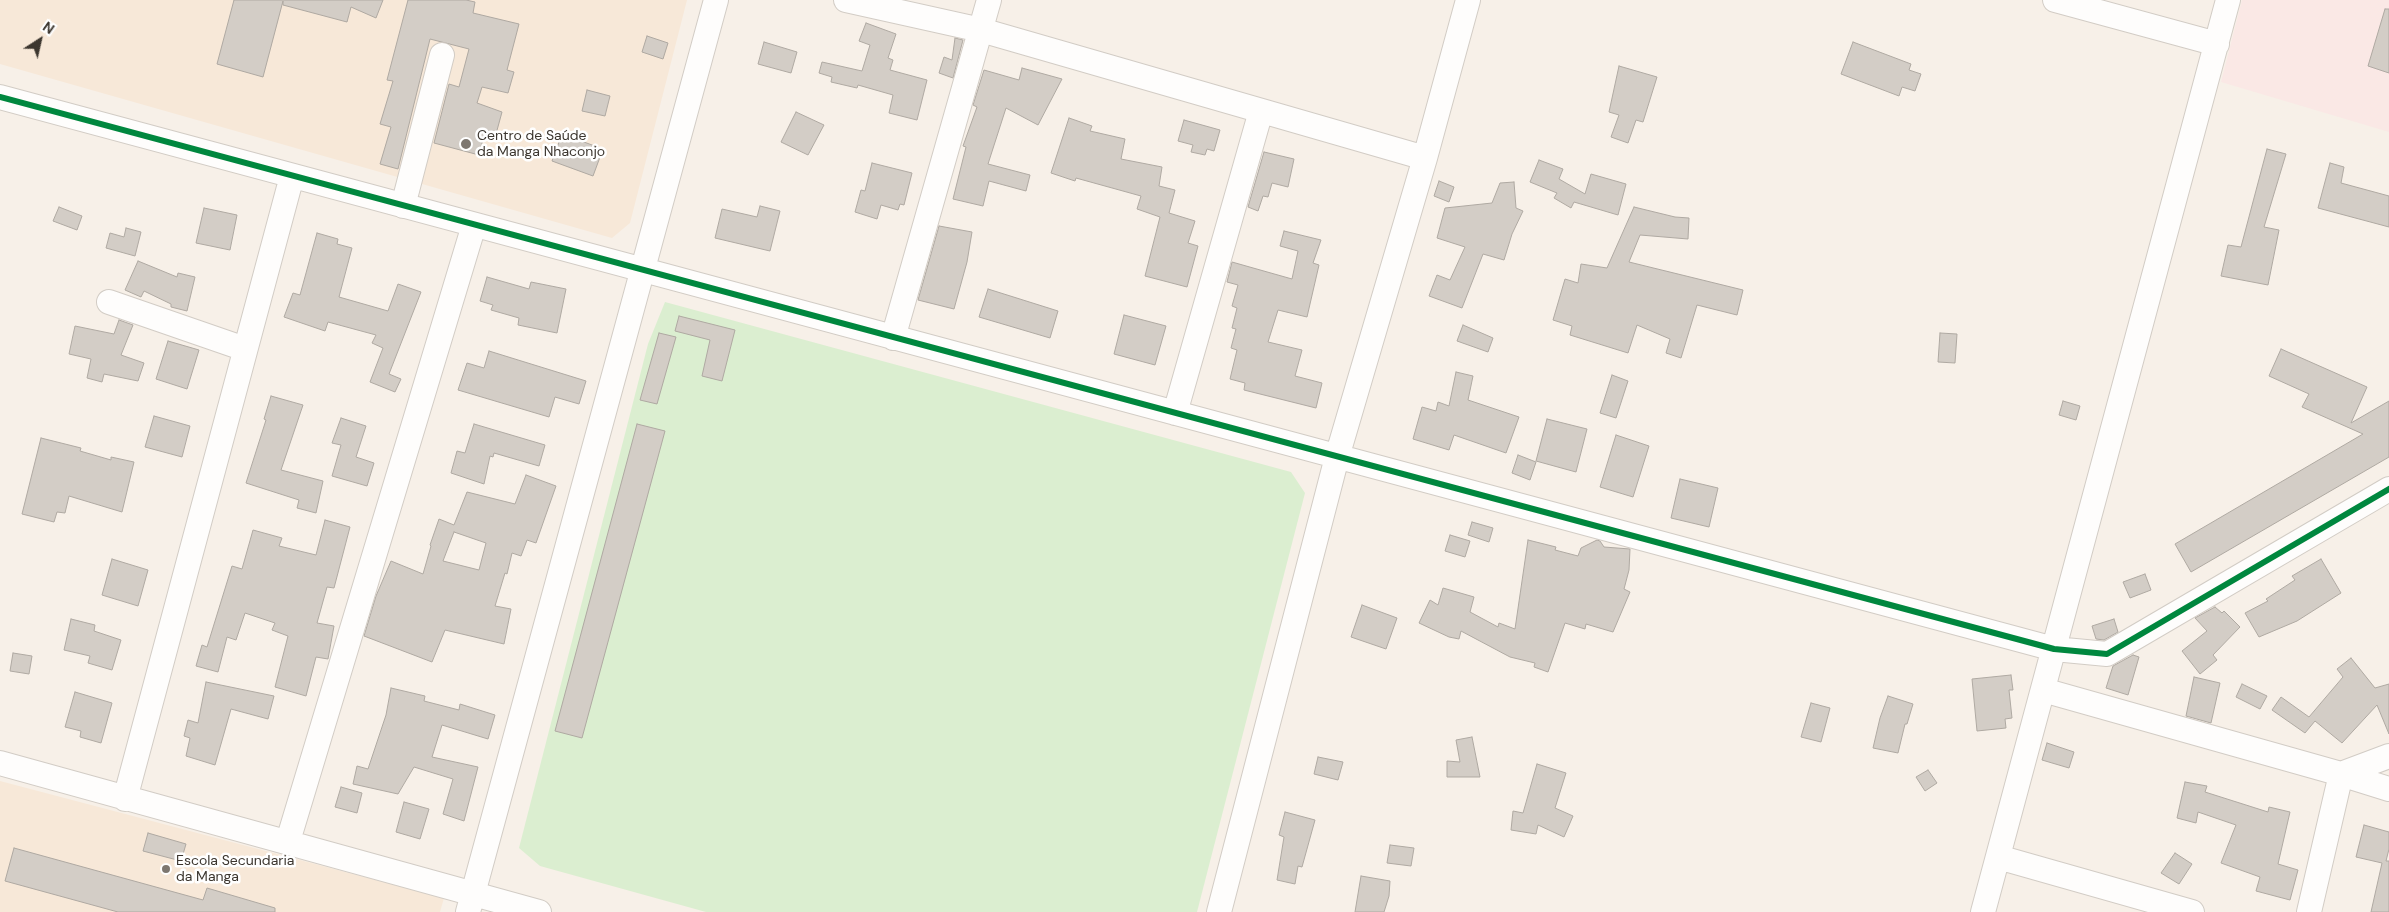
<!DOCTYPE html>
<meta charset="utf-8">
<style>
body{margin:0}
#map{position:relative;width:2389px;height:912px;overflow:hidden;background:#f7f0e8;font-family:"DM Sans",sans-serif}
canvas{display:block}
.north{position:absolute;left:15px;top:15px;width:50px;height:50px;-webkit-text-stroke:4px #fff;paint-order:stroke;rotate:35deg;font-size:14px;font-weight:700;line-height:20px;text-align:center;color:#3c362f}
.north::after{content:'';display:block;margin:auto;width:18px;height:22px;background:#3c362f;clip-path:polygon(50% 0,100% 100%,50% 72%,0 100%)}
</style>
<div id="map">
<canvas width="2389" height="912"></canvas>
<div class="north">N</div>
</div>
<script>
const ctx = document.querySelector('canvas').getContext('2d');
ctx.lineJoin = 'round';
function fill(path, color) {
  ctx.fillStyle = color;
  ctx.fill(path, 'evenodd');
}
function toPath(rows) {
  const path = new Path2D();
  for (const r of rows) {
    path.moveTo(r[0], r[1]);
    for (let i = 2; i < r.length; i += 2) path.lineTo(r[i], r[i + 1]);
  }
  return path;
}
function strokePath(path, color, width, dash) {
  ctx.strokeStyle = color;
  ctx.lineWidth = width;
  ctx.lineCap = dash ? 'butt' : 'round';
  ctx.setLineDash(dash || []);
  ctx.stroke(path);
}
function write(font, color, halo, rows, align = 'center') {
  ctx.font = font + ' "DM Sans",sans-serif';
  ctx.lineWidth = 5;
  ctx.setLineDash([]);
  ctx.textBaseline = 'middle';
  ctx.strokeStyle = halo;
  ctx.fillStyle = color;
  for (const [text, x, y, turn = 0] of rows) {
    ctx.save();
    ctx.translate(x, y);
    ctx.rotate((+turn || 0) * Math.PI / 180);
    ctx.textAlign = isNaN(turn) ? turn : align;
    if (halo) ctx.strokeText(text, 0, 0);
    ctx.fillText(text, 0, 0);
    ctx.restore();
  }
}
fill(toPath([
 [2242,0,2389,0,2389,132,2221,82]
]), '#fae8e5');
fill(toPath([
 [0,0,687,0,630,223,612,238,0,64],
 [0,781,444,898,440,912,0,912]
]), '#f7e8d8');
fill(toPath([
 [665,302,1291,472,1305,493,1197,912,706,912,540,866,519,848,648,344]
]), '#dbeed0');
const building = toPath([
 [234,0,383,0,376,18,351,7,347,22,283,5,283,1,263,77,217,64,234,0],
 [408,0,466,0,475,2,473,13,519,24,507,70,514,72,508,93,482,87,477,103,502,112,496,134,485,131,479,155,434,143,449,84,459,87,469,49,430,39,398,169,380,164,391,127,380,124,393,81,387,80,408,0],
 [2385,9,2389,9,2389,73,2368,66,2385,9],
 [866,23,896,34,888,58,893,60,890,70,927,80,917,120,889,113,893,95,858,85,857,88,831,82,832,77,819,73,822,62,862,71,870,45,859,41,866,23],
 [647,36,668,43,663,59,642,52,647,36],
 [955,38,963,40,953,78,939,73,944,57,952,60,955,38],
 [764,42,797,52,791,73,758,64,764,42],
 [1853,42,1911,64,1909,70,1921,74,1915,91,1902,87,1899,96,1841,74,1853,42],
 [1619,66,1657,77,1643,122,1636,120,1628,143,1611,137,1619,115,1609,112,1619,66],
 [1022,68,1062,79,1038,125,1006,108,988,164,1030,175,1026,191,989,181,983,206,953,199,966,147,963,146,977,107,973,105,984,70,1019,80,1022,68],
 [587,90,610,96,605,116,582,111,587,90],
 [796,112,824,125,808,155,781,142,796,112],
 [1069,118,1092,126,1090,131,1125,139,1121,159,1162,167,1159,186,1175,190,1169,213,1195,221,1188,243,1198,246,1187,287,1145,276,1160,217,1137,209,1141,196,1076,178,1075,181,1051,173,1069,118],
 [1184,120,1220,130,1214,151,1207,149,1205,155,1191,152,1193,145,1178,141,1184,120],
 [562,134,603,149,593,176,552,161,562,134],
 [2267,149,2286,154,2264,227,2279,230,2268,285,2221,276,2228,245,2241,247,2267,149],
 [1264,152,1294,159,1288,187,1272,183,1268,197,1263,196,1258,211,1248,207,1264,152],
 [1539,160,1563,169,1559,179,1585,194,1591,174,1626,184,1618,215,1574,202,1571,208,1554,198,1557,193,1530,182,1539,160],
 [872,163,912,173,904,205,900,204,898,210,881,205,877,219,855,212,861,190,865,191,872,163],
 [2330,163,2344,167,2341,183,2389,196,2389,227,2318,208,2330,163],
 [1439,181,1454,187,1449,202,1434,196,1439,181],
 [1514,182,1516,208,1523,211,1512,234,1504,260,1483,254,1462,308,1429,296,1437,275,1450,280,1465,247,1437,238,1445,208,1492,203,1500,183,1514,182],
 [760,206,780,211,770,251,715,238,722,209,757,217,760,206],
 [59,207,82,216,77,230,53,221,59,207],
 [1634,207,1675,217,1689,218,1688,239,1640,235,1629,262,1743,290,1737,315,1697,305,1681,358,1666,353,1670,339,1637,325,1628,353,1570,335,1572,326,1553,320,1565,279,1578,283,1581,264,1607,268,1634,207],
 [204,208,237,215,230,250,196,243,204,208],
 [939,226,972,232,967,262,954,309,918,300,939,226],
 [126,228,141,232,135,256,106,248,110,233,124,237,126,228],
 [1284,231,1321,240,1313,263,1319,265,1307,317,1278,310,1268,342,1302,350,1295,376,1322,383,1316,408,1244,390,1245,383,1230,379,1237,350,1231,348,1236,329,1232,328,1237,308,1232,306,1238,285,1227,282,1232,262,1292,279,1298,251,1280,246,1284,231],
 [317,233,338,239,337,244,352,248,339,297,388,311,398,284,421,292,389,374,401,379,395,392,370,382,383,348,372,343,376,335,328,322,325,331,284,317,293,293,300,295,317,233],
 [138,261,177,277,178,273,195,277,187,311,171,307,171,304,144,291,141,297,125,290,138,261],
 [487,277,529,289,531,282,566,289,557,333,518,325,519,318,491,310,493,305,480,301,487,277],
 [988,289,1058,311,1050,338,979,317,988,289],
 [1124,315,1166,326,1155,365,1114,354,1124,315],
 [679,316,735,330,722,381,702,376,710,340,675,331,679,316],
 [119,320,133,325,121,355,144,363,138,381,104,374,102,382,87,378,91,359,69,354,75,326,114,334,119,320],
 [1463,325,1493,338,1488,352,1457,341,1463,325],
 [659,333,676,337,657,404,640,400,659,333],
 [1940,333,1957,334,1955,363,1938,362,1940,333],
 [168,341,199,350,187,389,156,379,168,341],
 [2281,349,2367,387,2351,423,2389,401,2389,457,2191,572,2175,544,2363,434,2302,407,2309,394,2269,376,2281,349],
 [489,351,586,381,579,404,555,397,549,417,458,390,467,363,484,368,489,351],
 [1456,372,1473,376,1468,400,1519,417,1506,453,1454,435,1449,450,1413,439,1422,407,1436,411,1438,402,1449,406,1456,372],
 [1612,375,1628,381,1616,418,1600,413,1612,375],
 [271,396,303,405,281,470,323,481,316,513,297,508,299,500,246,483,266,420,264,419,271,396],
 [2063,401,2080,406,2076,420,2059,415,2063,401],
 [154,416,190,426,182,457,145,447,154,416],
 [341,418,366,426,356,457,374,463,367,486,332,476,341,445,332,443,341,418],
 [1547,419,1587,429,1576,472,1536,461,1547,419],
 [474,424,545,445,539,466,494,453,493,457,490,456,484,484,451,473,457,451,465,453,474,424],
 [637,424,665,431,582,738,555,731,637,424],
 [1616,435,1649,446,1633,497,1600,487,1616,435],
 [41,438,81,448,80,451,111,460,111,457,134,462,122,512,69,496,65,513,57,512,54,522,22,514,41,438],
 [1518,455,1536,462,1530,480,1512,473,1518,455],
 [526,475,556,486,536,543,527,540,521,556,512,553,507,574,505,573,495,606,511,609,504,644,445,630,432,662,364,636,376,596,391,561,423,574,431,546,430,545,439,519,454,525,467,492,515,504,526,475],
 [454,532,486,543,479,570,443,561,454,532],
 [1680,479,1718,488,1709,527,1671,518,1680,479],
 [325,520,350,527,334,588,327,587,317,623,334,626,328,659,316,657,306,696,275,687,288,636,272,630,275,623,245,613,236,640,227,637,218,672,196,666,202,645,207,647,232,566,242,569,253,530,282,538,279,546,316,555,325,520],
 [1472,522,1493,528,1489,542,1468,535,1472,522],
 [1450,535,1470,541,1465,557,1445,551,1450,535],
 [1528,540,1556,547,1555,550,1578,556,1581,548,1597,540,1600,541,1604,547,1630,549,1629,570,1624,589,1630,592,1613,632,1586,624,1585,629,1565,623,1548,672,1534,667,1535,663,1510,657,1461,631,1459,639,1449,637,1419,623,1430,600,1438,605,1443,588,1474,597,1470,612,1498,627,1499,623,1515,629,1528,540],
 [112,559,148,570,138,606,102,595,112,559],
 [2321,559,2341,593,2297,621,2259,637,2245,613,2268,601,2266,599,2295,580,2292,576,2321,559],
 [2145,574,2151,590,2130,598,2123,582,2145,574],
 [1362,605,1397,618,1386,649,1351,637,1362,605],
 [2215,607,2222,613,2224,611,2240,627,2213,655,2217,660,2200,674,2182,651,2207,631,2195,618,2215,607],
 [71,619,95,625,94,631,121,640,112,670,88,663,90,656,64,650,71,619],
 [2114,619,2118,632,2104,640,2096,639,2092,626,2114,619],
 [13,653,32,656,29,674,10,671,13,653],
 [2133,655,2139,657,2128,695,2106,688,2113,666,2133,655],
 [2351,658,2375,688,2389,684,2389,734,2377,705,2342,743,2315,721,2305,733,2272,710,2281,697,2309,717,2343,677,2337,669,2351,658],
 [2011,675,2013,690,2009,690,2012,718,2005,719,2006,728,1977,731,1972,679,2011,675],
 [2194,677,2220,683,2211,723,2186,716,2194,677],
 [206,682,274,696,268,719,231,709,215,765,186,756,190,738,184,736,188,720,198,723,206,682],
 [2242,684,2267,696,2260,709,2236,697,2242,684],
 [391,688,425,696,424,701,459,710,460,704,495,715,488,739,442,725,432,757,478,767,464,821,443,814,453,779,414,767,398,794,353,784,357,766,368,769,386,715,391,688],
 [75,692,112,703,101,743,80,737,81,731,65,727,75,692],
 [1888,696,1913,704,1907,724,1905,724,1898,753,1873,748,1880,718,1888,696],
 [1811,703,1830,708,1821,742,1801,737,1811,703],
 [1472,737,1480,777,1447,777,1447,761,1460,762,1456,740,1472,737],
 [2047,743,2074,752,2069,768,2042,760,2047,743],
 [1318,757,1343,762,1338,780,1314,774,1318,757],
 [1537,764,1566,773,1555,808,1573,816,1564,837,1538,825,1536,834,1511,830,1513,811,1523,813,1537,764],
 [1928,770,1937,783,1925,791,1916,777,1928,770],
 [2185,782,2207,786,2205,792,2268,812,2269,807,2290,812,2278,864,2298,870,2290,900,2256,891,2260,877,2221,863,2236,825,2198,812,2196,823,2177,818,2185,782],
 [341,787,362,793,357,813,335,807,341,787],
 [404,802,429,809,420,839,396,832,404,802],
 [1285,812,1315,820,1302,867,1298,866,1295,884,1277,880,1284,837,1279,835,1285,812],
 [2364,825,2389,832,2389,849,2386,861,2389,861,2389,912,2371,912,2382,863,2356,857,2364,825],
 [148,833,186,844,181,861,143,851,148,833],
 [1390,845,1414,848,1411,866,1387,863,1390,845],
 [14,848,203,900,207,888,275,908,275,912,118,912,5,881,14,848],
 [2175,853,2192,864,2179,884,2161,873,2175,853],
 [1361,876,1390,881,1389,896,1384,912,1355,912,1361,876]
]);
fill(building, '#d3cdc6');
strokePath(building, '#afa9a2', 1);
const minor = toPath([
 [846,0,981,30,1425,158],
 [2055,0,2217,44],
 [0,97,2054,649,2107,654,2389,489],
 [403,206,442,55],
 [109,302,245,349],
 [893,338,989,0],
 [1175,413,1261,111],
 [2043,690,2341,774,2389,756],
 [0,763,539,912],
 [125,799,292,176],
 [288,841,474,225],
 [1998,857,2192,912],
 [468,912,716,0],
 [1219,912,1337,457,1425,158,1468,0],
 [1983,912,2228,0],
 [2309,912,2341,774,2389,789]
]);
strokePath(minor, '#d2ccc5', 26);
strokePath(minor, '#fefdfc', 24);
strokePath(toPath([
 [0,97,2054,649,2107,654,2389,489]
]), '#00873e', 6);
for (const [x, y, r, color] of [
 [466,144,6,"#7d7770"],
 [166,869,5,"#7d7770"]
]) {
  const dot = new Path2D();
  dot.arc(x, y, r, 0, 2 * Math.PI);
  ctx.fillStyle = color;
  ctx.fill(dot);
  strokePath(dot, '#fff', 2);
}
write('14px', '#3c362f', '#fff', [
 ["Centro de Saúde",477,136],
 ["da Manga Nhaconjo",477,152],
 ["Escola Secundaria",176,861],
 ["da Manga",176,877]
], 'left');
</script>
